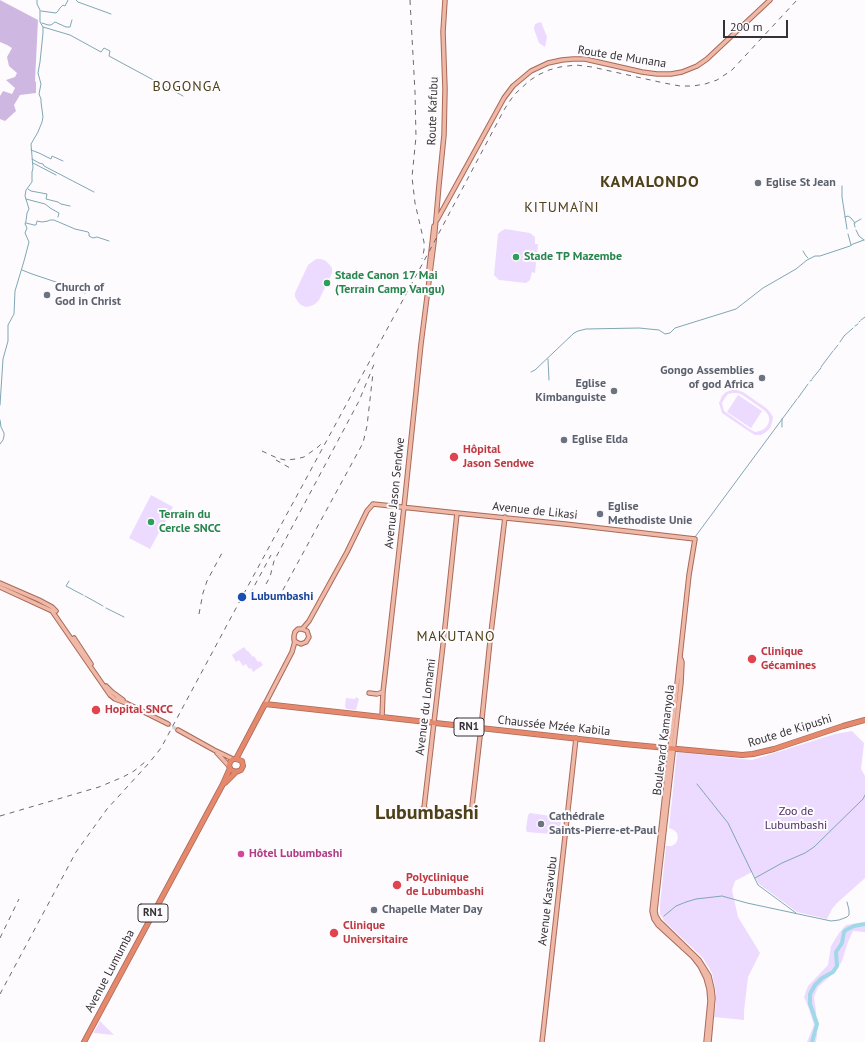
<!DOCTYPE html>
<meta charset="utf-8">
<style>
body{margin:0}
#map{position:relative;width:865px;height:1042px;overflow:hidden;background:#fdfbfe;font-family:"PT Sans",sans-serif}
canvas{display:block}
.scale{position:absolute;left:723px;top:20px;width:65px;height:18px;box-sizing:border-box;border:2px solid #343236;border-top:0;padding-left:5px;font-size:12px;line-height:14px;white-space:nowrap;color:#343236;-webkit-text-stroke:3px #fdfbfe;paint-order:stroke}
</style>
<div id="map">
<canvas width="865" height="1042"></canvas>
<div class="scale">200 m</div>
</div>
<script>
const ctx = document.querySelector('canvas').getContext('2d');
ctx.lineJoin = 'round';
function fill(path, color) {
  ctx.fillStyle = color;
  ctx.fill(path, 'evenodd');
}
function toPath(rows) {
  const path = new Path2D();
  for (const r of rows) {
    if (r.length === 3) {
      path.moveTo(r[0] + r[2], r[1]);
      path.arc(r[0], r[1], r[2], 0, 2 * Math.PI);
      continue;
    }
    path.moveTo(r[0], r[1]);
    for (let i = 2; i < r.length; i += 2) path.lineTo(r[i], r[i + 1]);
  }
  return path;
}
function strokePath(path, color, width, dash) {
  ctx.strokeStyle = color;
  ctx.lineWidth = width;
  ctx.lineCap = dash ? 'butt' : 'round';
  ctx.setLineDash(dash || []);
  ctx.stroke(path);
}
function write(font, color, halo, rows, align = 'center') {
  ctx.font = font + ' "PT Sans",sans-serif';
  ctx.lineWidth = 4;
  ctx.setLineDash([]);
  ctx.textBaseline = 'middle';
  ctx.strokeStyle = halo;
  ctx.fillStyle = color;
  for (const [text, x, y, turn = 0] of rows) {
    ctx.save();
    ctx.translate(x, y);
    ctx.rotate((+turn || 0) * Math.PI / 180);
    ctx.textAlign = isNaN(turn) ? turn : align;
    if (halo) ctx.strokeText(text, 0, 0);
    ctx.fillText(text, 0, 0);
    ctx.restore();
  }
}
fill(toPath([
 [541,22,547,37,545,47,539,43,534,29,535,24],
 [505,229,530,233,535,237,535,244,538,244,535,273,532,272,530,280,526,283,499,280,494,275,498,234,500,232],
 [316,259,321,259,326,261,329,264,332,268,332,273,319,300,315,304,311,306,306,307,301,305,298,302,295,297,295,293,308,265],
 [732,390,737,390,743,392,766,408,770,412,773,417,772,423,770,428,766,432,761,435,755,435,750,432,722,413,719,403,722,396,726,392],
 [732,393,736,393,741,394,764,410,767,413,769,417,769,422,767,426,764,429,760,431,755,432,751,430,724,411,722,403,725,398,728,394],
 [738,395,762,411,751,428,727,412],
 [151,495,173,507,150,549,129,538],
 [244,647,247,651,248,651,253,657,254,656,258,662,260,661,263,665,253,672,251,668,249,669,246,664,243,666,239,660,236,662,232,655],
 [356,697,359,699,356,710,346,709,345,706,346,698,355,699],
 [852,731,864,743,861,769,865,776,865,878,837,903,832,909,827,919,797,912,759,884,752,872,735,881,732,890,738,917,760,953,748,977,744,1011,744,1020,714,1017,716,1005,716,993,712,973,703,958,665,922,660,914,660,905,666,846,672,846,676,843,678,838,677,833,674,830,669,828,677,752,752,760,835,734],
 [530,813,558,817,561,823,559,829,555,833,550,834,527,832,526,829,528,815],
 [865,922,865,932,853,931,848,942,842,961,836,971,818,987,814,997,816,1011,817,1035,816,1042,807,1042,814,1025,809,1009,804,997,808,986,828,965,831,946,839,933,846,925],
 [100,1021,114,1035,94,1033,94,1032]
]), '#eddaff');
fill(toPath([
 [0,0,38,20,35,81,36,82,36,93,20,95,14,105,16,111,5,121,0,119,0,96,3,91,12,94,15,88,6,80,15,77,17,73,9,66,7,57,12,48,7,45,0,42]
]), '#ceb8e2');
strokePath(toPath([
 [76,0,78,2,111,14],
 [41,11,56,13,58,11,60,8,63,5,65,6,68,0],
 [42,23,48,25,51,25,55,22,66,27,70,27,72,20],
 [43,27,70,35,101,52,104,48,110,51,109,56,183,96],
 [31,150,39,153,51,159,52,156,63,161],
 [32,159,39,163,43,164,44,166,94,192],
 [33,163,56,175],
 [842,186,842,197,847,229],
 [28,189,31,191,47,194,46,199,58,202,61,204,70,206],
 [26,199,45,204,49,207,50,208,59,213,58,217],
 [845,217,848,216,851,218,855,223],
 [26,223,34,225,36,225,37,221,42,222,48,221,50,220,54,220,75,229,88,232,89,233,89,236,93,238,97,237,109,241],
 [855,227,854,223,861,219],
 [856,230,859,236,864,240],
 [848,234,851,245],
 [803,251,806,256,808,258],
 [22,270,32,274,65,285,85,293],
 [861,320,865,317],
 [859,322,860,321],
 [855,326,858,324],
 [852,329,853,328],
 [840,342,844,336,852,329],
 [834,350,838,345],
 [548,359,549,380],
 [821,367,833,351],
 [531,372,535,370,574,333,578,331,586,329,639,328,659,330,665,334,670,333,675,328,736,309,763,288,796,269,807,260,815,256,820,256,850,246,853,244,864,240],
 [812,379,821,368],
 [810,381,812,380],
 [798,398,808,384],
 [0,405,3,359,8,341,8,325,14,314,15,291,24,261,29,242,25,233,27,228,25,224,26,221,27,213,29,209,25,196,26,190,32,182,32,172,33,168,31,144,38,132,42,122,43,117,41,102,41,99,39,94,41,84,38,73,40,62,43,33,43,27,40,22,40,10,37,4,37,0],
 [0,420,1,427,4,433,4,436,3,440,0,444],
 [782,427,782,419],
 [695,537,797,399],
 [69,581,66,586,83,595],
 [85,596,103,606],
 [106,608,124,617],
 [697,784,728,823,758,885,796,913],
 [755,878,782,863,805,853,814,847,863,799,865,795],
 [664,916,676,906,686,902,696,899,722,896,747,903,831,921,839,920,847,917,849,915,849,910,847,902]
]), '#7fa7b3', 1);
strokePath(toPath([
 [812,1042,817,1024,810,1004,810,994,815,985,822,978,833,972,837,966,836,952,842,943,844,932,846,930,854,926,865,924]
]), '#9fd9e8', 4);
strokePath(toPath([
 [168,724,178,730]
]), '#d5d3d6', 3.5, [3.5, 2]);
const major = toPath([
 [437,220,504,98,513,86,531,71,548,63,562,60,573,59,585,59,642,72,657,74,671,74,682,72,697,66,707,59,770,0],
 [429,269,434,226],
 [0,583,39,600,52,607,56,611],
 [0,587,52,611,110,695,115,699,126,703,168,724],
 [302,629,307,631,309,637,306,642,301,644,296,642,294,640,294,636,295,632,298,629,302,629,304,627,309,621,347,552,367,511,373,504,457,513,565,524,695,539,689,575,652,911,654,919,658,925,693,957,700,966,706,978,709,989,710,1001,706,1042],
 [74,638,91,664],
 [681,659,682,662,681,683,660,866,655,911,656,916,659,921,699,960,709,976,712,989,713,998,709,1042],
 [106,686,112,692,123,700],
 [369,693,377,694,383,692],
 [265,704,292,652,295,641],
 [382,717,383,692,404,507,421,344,434,242,439,185,444,135,445,89,443,32,445,0],
 [178,730,214,750,233,759],
 [217,753,229,766],
 [424,810,2],
 [424,808,444,636,457,513],
 [471,815,481,728,490,641,505,517],
 [542,1042,576,738]
]);
const highway = toPath([
 [236,759,242,761,243,766,241,770,236,772,231,770,229,766,230,762,233,759,236,759,265,704,624,744,742,755,753,754,774,749,843,726,865,720],
 [225,783,236,772],
 [84,1042,223,784,230,768]
]);
strokePath(major, '#a86a59', 5.5);
strokePath(highway, '#a86a59', 6);
strokePath(major, '#f0b8a7', 3.5);
strokePath(highway, '#e6886c', 4.5);
strokePath(toPath([
 [410,0,415,92,416,137,412,177,415,203,424,242,424,250,422,259],
 [262,451,277,458,285,460,296,459,304,457,318,447,322,443],
 [276,460,290,468],
 [266,584,270,577,274,561,359,401,375,362],
 [250,594,271,555],
 [278,599,363,443,367,426,373,373],
 [199,614,203,593,207,581,222,553],
 [0,816,99,787,123,777,134,771,145,762],
 [0,938,19,899],
 [0,994,76,852,107,809,149,763,161,748,242,597,431,248,504,110,509,102,515,94,529,81,538,75,549,70,560,67,576,65,592,67,664,83,680,86,693,86,705,84,717,80,732,70,797,0]
]), '#6b696d', 1, [5, 5]);
for (const [x, y, r, color] of [
 [758,183,4,"#6b7280"],
 [516,257,4,"#2e9e5b"],
 [327,283,4,"#2e9e5b"],
 [47,295,4,"#6b7280"],
 [762,378,4,"#6b7280"],
 [614,391,4,"#6b7280"],
 [564,440,4,"#6b7280"],
 [454,457,5,"#e0444e"],
 [600,514,4,"#6b7280"],
 [151,522,4,"#2e9e5b"],
 [242,597,5,"#1a4fb4"],
 [752,659,5,"#e0444e"],
 [96,710,5,"#e0444e"],
 [541,824,4,"#6b7280"],
 [241,854,4,"#d1479c"],
 [397,885,5,"#e0444e"],
 [374,910,4,"#6b7280"],
 [334,933,5,"#e0444e"]
]) {
  const dot = new Path2D();
  dot.arc(x, y, r, 0, 2 * Math.PI);
  ctx.fillStyle = color;
  ctx.fill(dot);
  strokePath(dot, '#fdfbfe', 1.5);
}
for (const [x, y, w] of [
 [469,727,30],
 [153,913,30]
]) {
  const box = new Path2D();
  box.roundRect(x - w / 2, y - 9, w, 18, 3);
  ctx.fillStyle = '#fdfbfe';
  ctx.fill(box);
  strokePath(box, '#343236', 1);
}
write('bold 11px', '#343236', null, [
 ["RN1",469,727],
 ["RN1",153,913]
]);
write('12px', '#343236', '#fdfbfe', [
 ["Route de Munana",622,57,9],
 ["Route Kafubu",433,111,-88],
 ["Avenue Jason Sendwe",395,493,-84],
 ["Avenue de Likasi",535,511,6],
 ["Avenue du Lomami",426,707,-83],
 ["Chaussée Mzée Kabila",554,726,6],
 ["Route de Kipushi",790,731,-17],
 ["Boulevard Kamanyola",664,740,-83],
 ["Avenue Kasavubu",548,901,-83],
 ["Avenue Lumumba",110,971,-62]
]);
write('bold 12px', '#5b616d', '#fdfbfe', [
 ["Eglise St Jean",766,183],
 ["Church of",55,288],
 ["God in Christ",55,302],
 ["Gongo Assemblies",754,371,"right"],
 ["of god Africa",754,385,"right"],
 ["Eglise",606,384,"right"],
 ["Kimbanguiste",606,398,"right"],
 ["Eglise Elda",572,440],
 ["Eglise",608,507],
 ["Methodiste Unie",608,521],
 ["Cathédrale",549,817],
 ["Saints-Pierre-et-Paul",549,831],
 ["Chapelle Mater Day",382,910]
], 'left');
write('bold 12px', '#27864d', '#fdfbfe', [
 ["Stade TP Mazembe",524,257],
 ["Stade Canon 17 Mai",335,276],
 ["(Terrain Camp Vangu)",335,290],
 ["Terrain du",159,515],
 ["Cercle SNCC",159,529]
], 'left');
write('bold 12px', '#be3a42', '#fdfbfe', [
 ["Hôpital",463,450],
 ["Jason Sendwe",463,464],
 ["Clinique",761,652],
 ["Gécamines",761,666],
 ["Hopital SNCC",105,710],
 ["Polyclinique",406,878],
 ["de Lubumbashi",406,892],
 ["Clinique",343,926],
 ["Universitaire",343,940]
], 'left');
write('bold 12px', '#164399', '#fdfbfe', [
 ["Lubumbashi",251,597]
], 'left');
write('12px', '#4b2e62', '#fdfbfe', [
 ["Zoo de",796,812],
 ["Lubumbashi",796,826]
]);
write('bold 12px', '#b23c85', '#fdfbfe', [
 ["Hôtel Lubumbashi",249,854]
], 'left');
ctx.letterSpacing = '1px';
write('14px', '#4e4018', '#fdfbfe', [
 ["BOGONGA",187,87],
 ["KITUMAÏNI",562,208],
 ["MAKUTANO",456,637]
]);
ctx.letterSpacing = '0px';
ctx.letterSpacing = '1px';
write('bold 16px', '#4e4018', '#fdfbfe', [
 ["KAMALONDO",650,182]
]);
ctx.letterSpacing = '0px';
write('bold 20px', '#4e4018', '#fdfbfe', [
 ["Lubumbashi",427,813]
]);
</script>
